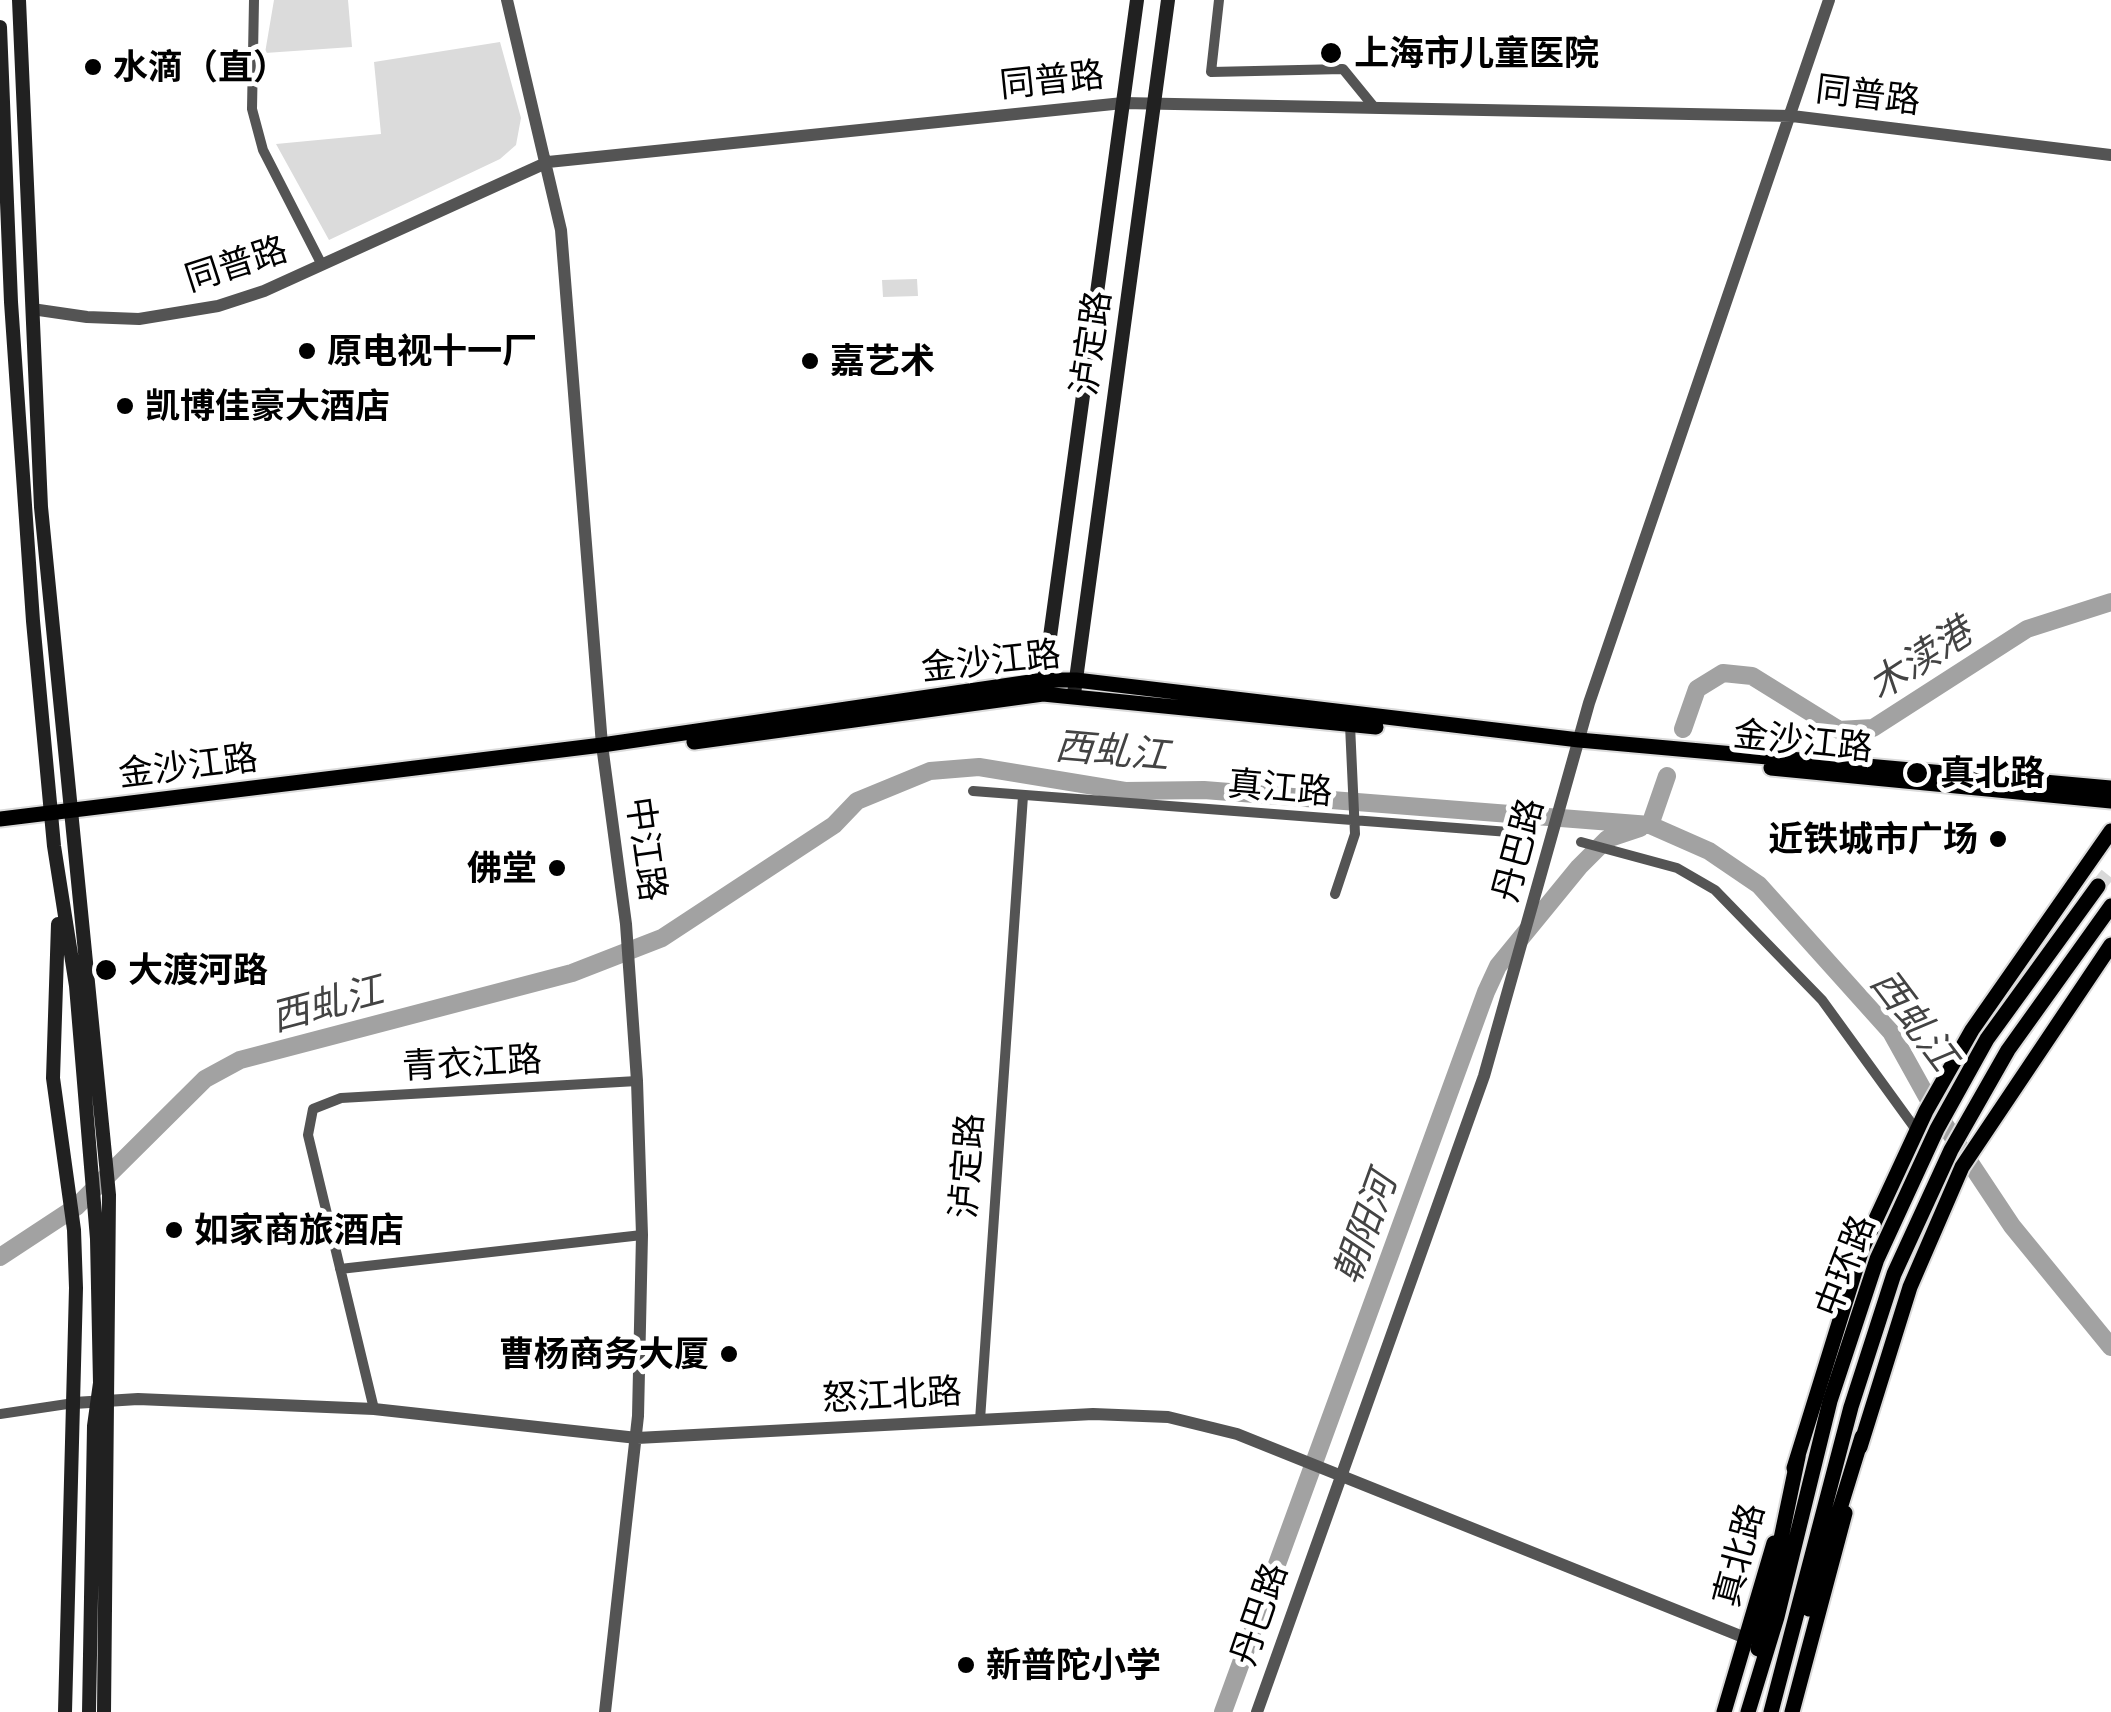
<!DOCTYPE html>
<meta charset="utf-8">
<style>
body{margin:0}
canvas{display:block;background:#fff}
</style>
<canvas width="2111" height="1712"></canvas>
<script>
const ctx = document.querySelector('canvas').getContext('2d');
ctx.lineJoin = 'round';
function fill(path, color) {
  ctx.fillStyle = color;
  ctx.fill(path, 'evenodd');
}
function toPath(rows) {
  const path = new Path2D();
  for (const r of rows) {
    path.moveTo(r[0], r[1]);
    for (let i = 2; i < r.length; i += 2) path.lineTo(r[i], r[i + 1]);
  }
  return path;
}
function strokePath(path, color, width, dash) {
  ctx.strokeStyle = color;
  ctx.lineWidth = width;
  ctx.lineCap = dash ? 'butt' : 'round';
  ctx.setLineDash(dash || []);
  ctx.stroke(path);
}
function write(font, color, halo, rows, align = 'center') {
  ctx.font = font + ' "Exo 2","Noto Sans SC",sans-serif';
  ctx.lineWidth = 10;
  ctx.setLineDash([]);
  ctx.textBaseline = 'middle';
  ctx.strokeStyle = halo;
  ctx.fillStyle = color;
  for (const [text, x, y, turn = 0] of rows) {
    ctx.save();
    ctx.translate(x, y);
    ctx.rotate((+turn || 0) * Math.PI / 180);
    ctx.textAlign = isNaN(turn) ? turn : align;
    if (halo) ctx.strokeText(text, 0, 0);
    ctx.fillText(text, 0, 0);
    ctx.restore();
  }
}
fill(toPath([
 [274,0,348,0,352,47,265,53],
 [500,42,521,118,516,145,500,159,329,240,276,144,381,134,374,62],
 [917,279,918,296,883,297,882,280]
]), '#dbdbdb');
strokePath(toPath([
 [1683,729,1697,689,1723,673,1752,676,1839,730,1873,728,2027,629,2111,602],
 [1650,825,1667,776],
 [0,1257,76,1207,205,1079,240,1060,572,973,662,938,834,825,857,801,930,771,979,767,1125,791,1204,790,1650,825,1709,851,1759,885,1891,1032,1931,1104,2012,1226,2111,1347],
 [1223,1712,1486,992,1498,966,1579,867,1607,839,1640,828]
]), '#a2a2a2', 18);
strokePath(toPath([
 [2098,886,2111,870]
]), '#d9d9d9', 15, [15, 8]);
const primary = toPath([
 [694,742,1043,694,1376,727],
 [1771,768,2111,801],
 [0,819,602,745,1044,680,1076,680,1579,740,2111,788],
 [1860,1447,1910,1287,1962,1167,2111,945],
 [1794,1468,1862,1249,1926,1111,1972,1030,2111,831],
 [1724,1712,1774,1543],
 [1792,1712,1845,1513]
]);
const trunk = toPath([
 [1809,1609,1862,1437],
 [1758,1649,1798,1457],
 [1748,1712,1777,1617,1830,1401,1877,1259,1937,1129,1987,1039,2098,886],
 [1771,1712,1851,1407,1894,1274,1951,1150,2008,1050,2111,906]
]);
strokePath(primary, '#dbdbdb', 19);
strokePath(trunk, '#dbdbdb', 19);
strokePath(toPath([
 [254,0,252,109,263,150,322,265],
 [1219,0,1211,72,1343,69,1374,107],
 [973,791,1522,833],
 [1581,842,1677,868,1715,890,1822,1000,1917,1131],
 [1335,894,1355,834,1350,725],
 [340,1269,642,1235],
 [374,1409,308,1135,313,1109,341,1098,637,1081],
 [0,1414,74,1403],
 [980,1420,1023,796]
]), '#545454', 10);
strokePath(toPath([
 [507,0,561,230,602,745,626,924,637,1081,642,1235,638,1416,605,1712],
 [32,309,87,317,139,319,218,306,264,291,548,162,1123,103,1792,116,2111,155],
 [74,1403,138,1399,374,1409,637,1438,1093,1414,1168,1417,1237,1434,1748,1639],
 [1257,1712,1484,1076,1589,703,1829,0]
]), '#545454', 12);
strokePath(toPath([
 [19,0,41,507,109,1195,104,1712],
 [0,27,11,302,33,621,54,846,76,986,97,1239,100,1383,94,1426,89,1712],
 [1043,688,1137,0],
 [1074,694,1168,0],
 [58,924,53,1078,74,1230,76,1288,65,1712]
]), '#212121', 14);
strokePath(primary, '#000', 15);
strokePath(trunk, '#000', 15);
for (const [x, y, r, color] of [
 [1331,53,12,"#000"],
 [93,67,10,"#000"],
 [307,351,10,"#000"],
 [810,361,10,"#000"],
 [125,406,10,"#000"],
 [1917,773,12,"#000"],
 [1998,839,10,"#000"],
 [557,868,10,"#000"],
 [106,970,12,"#000"],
 [174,1230,10,"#000"],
 [729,1354,10,"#000"],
 [966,1665,10,"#000"]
]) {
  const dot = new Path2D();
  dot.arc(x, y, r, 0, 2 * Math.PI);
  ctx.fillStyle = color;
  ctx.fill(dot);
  strokePath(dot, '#fff', 4);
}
write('bold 35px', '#000', '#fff', [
 ["上海市儿童医院",1354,53],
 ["水滴（直）",113,67],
 ["原电视十一厂",327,351],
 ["嘉艺术",830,361],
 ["凯博佳豪大酒店",145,406],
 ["真北路",1940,773],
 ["近铁城市广场",1978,839,"right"],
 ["佛堂",537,868,"right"],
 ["大渡河路",128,970],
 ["如家商旅酒店",194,1230],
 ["曹杨商务大厦",709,1354,"right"],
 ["新普陀小学",986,1665]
], 'left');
write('35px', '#000', '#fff', [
 ["同普路",1052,80,-6],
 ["同普路",1868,95,7],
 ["同普路",236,264,-18],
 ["泸定路",1091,343,-82],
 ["金沙江路",991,661,-6],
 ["金沙江路",1803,741,6],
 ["金沙江路",188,766,-7],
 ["真江路",1280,788,5],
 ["中江路",646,849,82],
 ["丹巴路",1518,850,-75],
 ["青衣江路",472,1063,-3],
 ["泸定路",967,1166,-86],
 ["中环路",1845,1266,-69],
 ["怒江北路",892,1395,-3],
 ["真北路",1739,1555,-75],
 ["丹巴路",1259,1614,-71]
]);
write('italic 38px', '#434343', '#fff', [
 ["木渎港",1920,659,-33],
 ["西虬江",1112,751,5],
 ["西虬江",327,1004,-15],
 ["西虬江",1914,1020,53],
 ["朝阳河",1365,1228,-70]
]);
</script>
